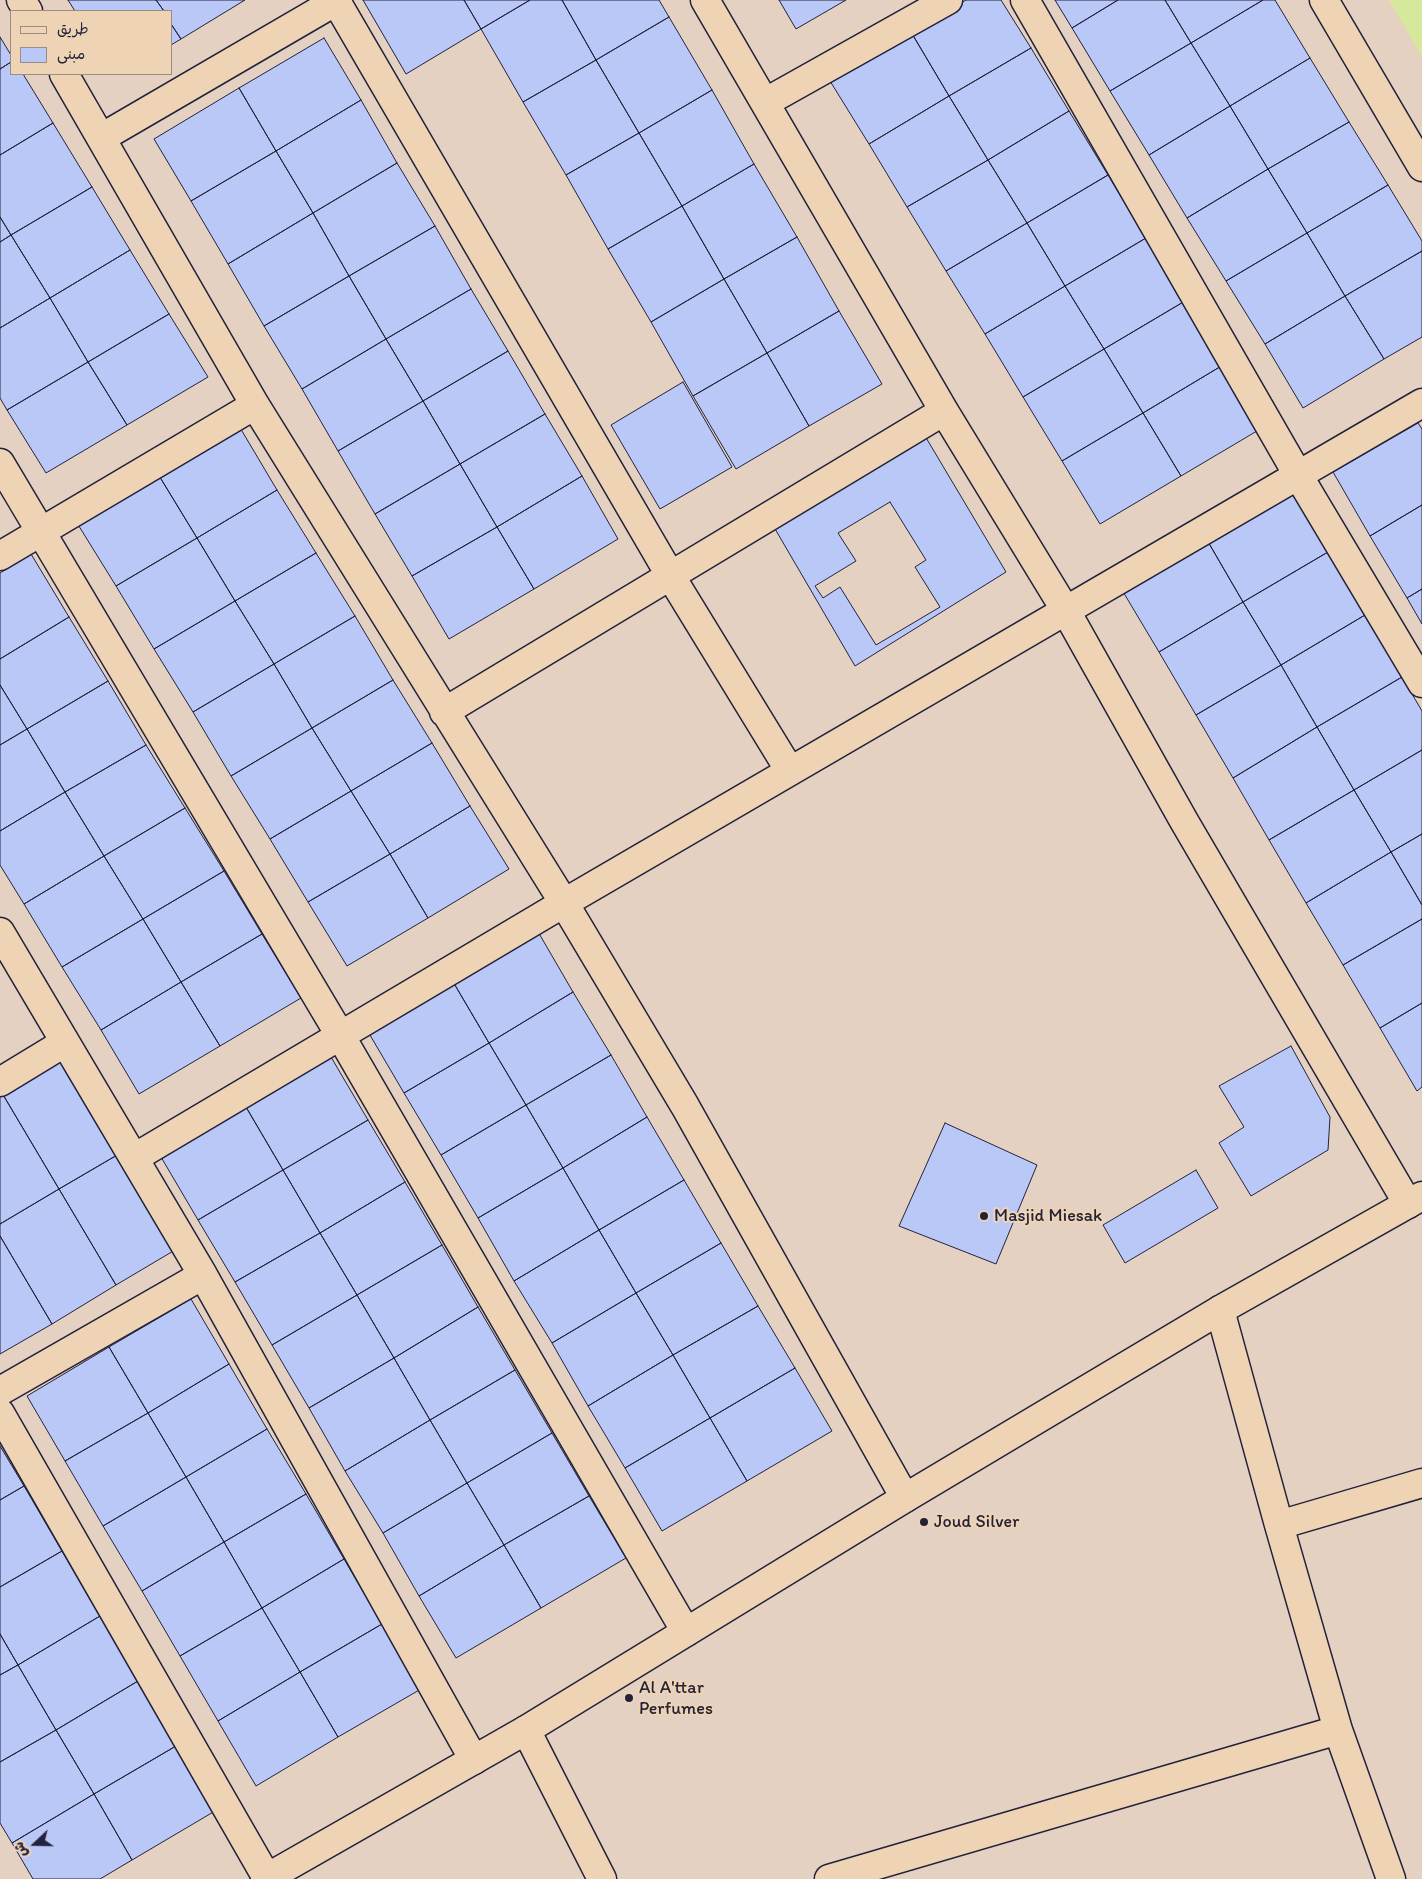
<!DOCTYPE html>
<meta charset="utf-8">
<style>
body{margin:0}
#map{position:relative;width:1422px;height:1879px;overflow:hidden;background:#e4d1c2;font-family:Itim,"Playpen Sans Arabic",sans-serif}
canvas{display:block}
.legend{position:absolute;left:10px;top:10px;width:162px;height:65px;box-sizing:border-box;background:#eed3b5;border:1px solid #9c8c84;margin:0;padding:6px 9px;list-style:none;font-size:15px;color:#22223b}
.legend li{display:flex;align-items:center;gap:10px;height:25px}
.legend b{width:25px;border:1px solid #9c8c84}
.north{position:absolute;left:10px;top:1819px;width:50px;height:50px;-webkit-text-stroke:4px #eed3b5;paint-order:stroke;rotate:249deg;font-size:14px;font-weight:700;line-height:20px;text-align:center;color:#22223b}
.north::after{content:'';display:block;margin:auto;width:18px;height:22px;background:#22223b;clip-path:polygon(50% 0,100% 100%,50% 72%,0 100%)}
</style>
<div id="map">
<canvas width="1422" height="1879"></canvas>
<ul class="legend">
<li><b style="height:6px;background:#eed3b5"></b>طريق</li>
<li><b style="height:14px;background:#bac8f8"></b>مبنى</li>
</ul>
<div class="north">ش</div>
</div>
<script>
const ctx = document.querySelector('canvas').getContext('2d');
ctx.lineJoin = 'round';
function fill(path, color) {
  ctx.fillStyle = color;
  ctx.fill(path, 'evenodd');
}
function toPath(rows) {
  const path = new Path2D();
  for (const r of rows) {
    path.moveTo(r[0], r[1]);
    for (let i = 2; i < r.length; i += 2) path.lineTo(r[i], r[i + 1]);
  }
  return path;
}
function strokePath(path, color, width, dash) {
  ctx.strokeStyle = color;
  ctx.lineWidth = width;
  ctx.lineCap = dash ? 'butt' : 'round';
  ctx.setLineDash(dash || []);
  ctx.stroke(path);
}
function write(font, color, halo, rows, align = 'center') {
  ctx.font = font + ' Itim,sans-serif';
  ctx.lineWidth = 4;
  ctx.setLineDash([]);
  ctx.textBaseline = 'middle';
  ctx.strokeStyle = halo;
  ctx.fillStyle = color;
  for (const [text, x, y, turn = 0] of rows) {
    ctx.save();
    ctx.translate(x, y);
    ctx.rotate((+turn || 0) * Math.PI / 180);
    ctx.textAlign = isNaN(turn) ? turn : align;
    if (halo) ctx.strokeText(text, 0, 0);
    ctx.fillText(text, 0, 0);
    ctx.restore();
  }
}
fill(toPath([
 [1389,0,1422,0,1422,57]
]), '#d5e89c');
const building = toPath([
 [68,0,156,0,164,11,75,11,68,0],
 [156,0,245,0,181,39,171,24,171,11,164,11,156,0],
 [363,0,464,0,481,29,406,74,363,0],
 [464,0,530,0,481,29,464,0],
 [530,0,562,0,596,60,523,102,481,29,530,0],
 [562,0,659,0,669,17,596,60,562,0],
 [779,0,846,0,796,29,779,0],
 [966,0,1001,0,1031,48,949,96,911,32,966,0],
 [1055,0,1118,0,1072,28,1055,0],
 [1118,0,1165,0,1191,43,1110,91,1072,28,1118,0],
 [1165,0,1263,0,1191,43,1165,0],
 [1263,0,1275,0,1310,58,1230,106,1191,43,1263,0],
 [669,17,712,90,639,133,596,60,669,17],
 [171,24,181,39,171,45,171,24],
 [911,32,949,96,869,144,830,81,911,32],
 [0,37,11,55,11,62,0,69,0,37],
 [324,38,361,100,276,151,239,88,324,38],
 [1191,43,1230,106,1149,155,1110,91,1191,43],
 [1031,48,1069,111,988,160,949,96,1031,48],
 [1310,58,1349,122,1268,169,1230,106,1310,58],
 [596,60,639,133,566,175,523,102,596,60],
 [11,62,11,74,23,74,53,123,0,155,0,69,11,62],
 [239,88,276,151,191,201,154,139,239,88],
 [712,90,754,164,682,206,639,133,712,90],
 [949,96,988,160,907,207,869,144,949,96],
 [361,100,397,163,313,213,276,151,361,100],
 [1230,106,1268,169,1187,218,1149,155,1230,106],
 [1069,111,1108,175,1027,223,988,160,1069,111],
 [1349,122,1388,185,1307,233,1268,169,1349,122],
 [53,123,92,187,11,235,0,217,0,155,53,123],
 [639,133,682,206,608,249,566,175,639,133],
 [276,151,313,213,228,264,191,201,276,151],
 [988,160,1027,223,946,271,907,207,988,160],
 [397,163,435,226,349,276,313,213,397,163],
 [754,164,797,237,724,279,682,206,754,164],
 [1268,169,1307,233,1226,281,1187,218,1268,169],
 [1108,175,1146,238,1065,286,1027,223,1108,175],
 [1388,185,1422,241,1422,251,1345,296,1307,233,1388,185],
 [92,187,130,250,50,298,11,235,92,187],
 [682,206,724,279,651,322,608,249,682,206],
 [313,213,349,276,264,326,228,264,313,213],
 [0,217,11,235,0,242,0,217],
 [1027,223,1065,286,985,334,946,271,1027,223],
 [435,226,471,289,386,339,349,276,435,226],
 [1307,233,1345,296,1265,344,1226,281,1307,233],
 [11,235,50,298,0,328,0,242,11,235],
 [797,237,839,311,767,353,724,279,797,237],
 [1146,238,1185,301,1104,349,1065,286,1146,238],
 [130,250,169,314,88,362,50,298,130,250],
 [1422,251,1422,337,1384,359,1345,296,1422,251],
 [349,276,386,339,302,389,264,326,349,276],
 [724,279,767,353,693,396,651,322,724,279],
 [1065,286,1104,349,1023,397,985,334,1065,286],
 [471,289,508,351,423,401,386,339,471,289],
 [1345,296,1384,359,1303,408,1265,344,1345,296],
 [50,298,88,362,7,410,0,398,0,328,50,298],
 [1185,301,1223,365,1143,413,1104,349,1185,301],
 [839,311,882,384,809,426,767,353,839,311],
 [169,314,208,377,127,425,88,362,169,314],
 [386,339,423,401,338,451,302,389,386,339],
 [1104,349,1143,413,1062,461,1023,397,1104,349],
 [508,351,545,414,460,464,423,401,508,351],
 [767,353,809,426,736,469,693,396,767,353],
 [88,362,127,425,46,473,7,410,88,362],
 [1223,365,1262,428,1181,476,1143,413,1223,365],
 [683,382,732,467,660,509,611,425,683,382],
 [423,401,460,464,375,514,338,451,423,401],
 [1143,413,1181,476,1100,524,1062,461,1143,413],
 [545,414,582,476,497,527,460,464,545,414],
 [1418,423,1422,429,1422,505,1370,536,1333,472,1418,423],
 [239,426,277,490,197,538,158,474,239,426],
 [925,436,1006,572,855,666,771,522,925,436],
 [890,502,926,560,915,567,940,607,876,645,840,587,823,598,815,586,856,561,838,533,890,502],
 [460,464,497,527,412,576,375,514,460,464],
 [158,474,197,538,116,586,77,523,158,474],
 [582,476,618,539,534,589,497,527,582,476],
 [1292,489,1328,552,1243,602,1207,540,1292,489],
 [277,490,316,553,235,601,197,538,277,490],
 [1422,505,1422,589,1407,598,1370,536,1422,505],
 [497,527,534,589,449,639,412,576,497,527],
 [197,538,235,601,154,649,116,586,197,538],
 [1207,540,1243,602,1159,652,1122,590,1207,540],
 [1328,552,1365,615,1281,665,1243,602,1328,552],
 [316,553,355,616,274,664,235,601,316,553],
 [31,554,69,617,0,659,0,573,31,554],
 [1422,589,1422,624,1407,598,1422,589],
 [235,601,274,664,193,712,154,649,235,601],
 [1243,602,1281,665,1196,715,1159,652,1243,602],
 [1365,615,1402,677,1317,727,1281,665,1365,615],
 [355,616,393,680,312,728,274,664,355,616],
 [69,617,108,681,27,729,0,685,0,659,69,617],
 [274,664,312,728,231,776,193,712,274,664],
 [1281,665,1317,727,1233,778,1196,715,1281,665],
 [1402,677,1422,711,1422,750,1354,790,1317,727,1402,677],
 [393,680,432,743,351,791,312,728,393,680],
 [108,681,146,745,65,792,27,729,108,681],
 [0,685,27,729,0,745,0,685],
 [1317,727,1354,790,1269,840,1233,778,1317,727],
 [312,728,351,791,270,839,231,776,312,728],
 [27,729,65,792,0,831,0,745,27,729],
 [432,743,470,806,390,854,351,791,432,743],
 [146,745,185,808,104,856,65,792,146,745],
 [1422,750,1422,834,1391,852,1354,790,1422,750],
 [1354,790,1391,852,1306,903,1269,840,1354,790],
 [351,791,390,854,308,902,270,839,351,791],
 [65,792,104,856,24,904,0,865,0,831,65,792],
 [470,806,509,869,428,918,390,854,470,806],
 [185,808,224,871,143,919,104,856,185,808],
 [1422,834,1422,905,1391,852,1422,834],
 [1391,852,1422,905,1422,919,1343,965,1306,903,1391,852],
 [390,854,428,918,347,966,308,902,390,854],
 [104,856,143,919,62,967,24,904,104,856],
 [224,871,262,934,181,982,143,919,224,871],
 [143,919,181,982,101,1030,62,967,143,919],
 [1422,919,1422,1003,1380,1028,1343,965,1422,919],
 [537,930,573,992,489,1043,452,980,537,930],
 [262,934,301,998,220,1046,181,982,262,934],
 [452,980,489,1043,404,1093,367,1030,452,980],
 [181,982,220,1046,139,1094,101,1030,181,982],
 [573,992,611,1055,526,1105,489,1043,573,992],
 [1422,1003,1422,1087,1417,1091,1380,1028,1422,1003],
 [489,1043,526,1105,441,1155,404,1093,489,1043],
 [1291,1046,1330,1117,1328,1150,1251,1196,1219,1143,1244,1127,1219,1086,1291,1046],
 [67,1055,124,1151,59,1189,2,1093,67,1055],
 [611,1055,647,1117,563,1168,526,1105,611,1055],
 [331,1057,368,1120,283,1170,246,1107,331,1057],
 [2,1093,59,1189,0,1224,0,1094,2,1093],
 [526,1105,563,1168,478,1218,441,1155,526,1105],
 [246,1107,283,1170,198,1220,161,1157,246,1107],
 [647,1117,684,1180,599,1230,563,1168,647,1117],
 [368,1120,405,1182,320,1233,283,1170,368,1120],
 [945,1123,1037,1165,996,1264,899,1226,945,1123],
 [124,1151,180,1247,116,1285,59,1189,124,1151],
 [563,1168,599,1230,514,1281,478,1218,563,1168],
 [283,1170,320,1233,235,1282,198,1220,283,1170],
 [1196,1170,1218,1208,1125,1263,1103,1225,1196,1170],
 [684,1180,721,1243,636,1293,599,1230,684,1180],
 [405,1182,442,1245,357,1295,320,1233,405,1182],
 [59,1189,116,1285,52,1324,0,1236,0,1224,59,1189],
 [599,1230,636,1293,552,1343,514,1281,599,1230],
 [320,1233,357,1295,272,1345,235,1282,320,1233],
 [0,1236,52,1324,0,1354,0,1236],
 [721,1243,758,1306,673,1355,636,1293,721,1243],
 [442,1245,478,1307,394,1358,357,1295,442,1245],
 [636,1293,673,1355,588,1406,552,1343,636,1293],
 [357,1295,394,1358,309,1408,272,1345,357,1295],
 [191,1299,229,1364,148,1413,109,1347,191,1299],
 [758,1306,795,1368,710,1418,673,1355,758,1306],
 [478,1307,515,1370,430,1420,394,1358,478,1307],
 [109,1347,148,1413,65,1461,27,1396,109,1347],
 [673,1355,710,1418,625,1468,588,1406,673,1355],
 [394,1358,430,1420,345,1471,309,1408,394,1358],
 [229,1364,267,1429,186,1477,148,1413,229,1364],
 [795,1368,832,1431,747,1481,710,1418,795,1368],
 [515,1370,552,1433,467,1483,430,1420,515,1370],
 [148,1413,186,1477,103,1526,65,1461,148,1413],
 [710,1418,747,1481,662,1531,625,1468,710,1418],
 [430,1420,467,1483,383,1533,345,1471,430,1420],
 [267,1429,306,1494,224,1542,186,1477,267,1429],
 [552,1433,589,1496,504,1545,467,1483,552,1433],
 [0,1446,24,1486,0,1500,0,1446],
 [186,1477,224,1542,142,1591,103,1526,186,1477],
 [467,1483,504,1545,419,1596,383,1533,467,1483],
 [24,1486,62,1551,0,1587,0,1500,24,1486],
 [306,1494,344,1559,262,1608,224,1542,306,1494],
 [589,1496,626,1558,541,1608,504,1545,589,1496],
 [224,1542,262,1608,180,1656,142,1591,224,1542],
 [504,1545,541,1608,456,1658,419,1596,504,1545],
 [62,1551,100,1616,18,1665,0,1634,0,1587,62,1551],
 [344,1559,382,1624,300,1672,262,1608,344,1559],
 [262,1608,300,1672,218,1721,180,1656,262,1608],
 [100,1616,138,1681,56,1730,18,1665,100,1616],
 [382,1624,421,1689,338,1737,300,1672,382,1624],
 [0,1634,18,1665,0,1675,0,1634],
 [18,1665,56,1730,0,1762,0,1675,18,1665],
 [300,1672,338,1737,256,1786,218,1721,300,1672],
 [138,1681,176,1746,94,1794,56,1730,138,1681],
 [56,1730,94,1794,12,1843,0,1823,0,1762,56,1730],
 [176,1746,215,1811,132,1860,94,1794,176,1746],
 [94,1794,132,1860,100,1879,33,1879,12,1843,94,1794]
]);
fill(building, '#bac8f8');
strokePath(building, '#22223b', 1);
const street = toPath([
 [21,0,28,11],
 [705,0,944,411,1066,611,1184,821,1408,1204],
 [1025,0,1298,475,1422,683],
 [1324,0,1422,167],
 [336,1,670,575,790,771],
 [64,74,255,405,564,903,685,1106,905,1498],
 [766,102,948,0],
 [101,138,338,0],
 [0,463,340,1035,686,1632],
 [0,556,255,405],
 [444,712,944,411],
 [0,932,203,1275,474,1760],
 [0,1082,64,1043],
 [134,1158,564,903,1422,403],
 [1220,1310,1279,1525,1338,1730,1391,1879],
 [0,1391,203,1275],
 [0,1413,267,1878],
 [1279,1525,1422,1483],
 [526,1730,602,1879],
 [829,1879,1338,1730]
]);
const secondary = toPath([
 [265,1879,526,1730,905,1498,1220,1310,1422,1196]
]);
strokePath(street, '#22223b', 31);
strokePath(secondary, '#22223b', 31);
strokePath(street, '#eed3b5', 28);
strokePath(secondary, '#eed3b5', 28);
for (const [x, y, r, color] of [
 [984,1216,5,"#22223b"],
 [924,1522,5,"#22223b"],
 [629,1698,5,"#22223b"]
]) {
  const dot = new Path2D();
  dot.arc(x, y, r, 0, 2 * Math.PI);
  ctx.fillStyle = color;
  ctx.fill(dot);
  strokePath(dot, '#eed3b5', 2);
}
write('18px', '#22223b', '#eed3b5', [
 ["Masjid Miesak",994,1216],
 ["Joud Silver",934,1522],
 ["Al A'ttar",639,1688],
 ["Perfumes",639,1709]
], 'left');
</script>
